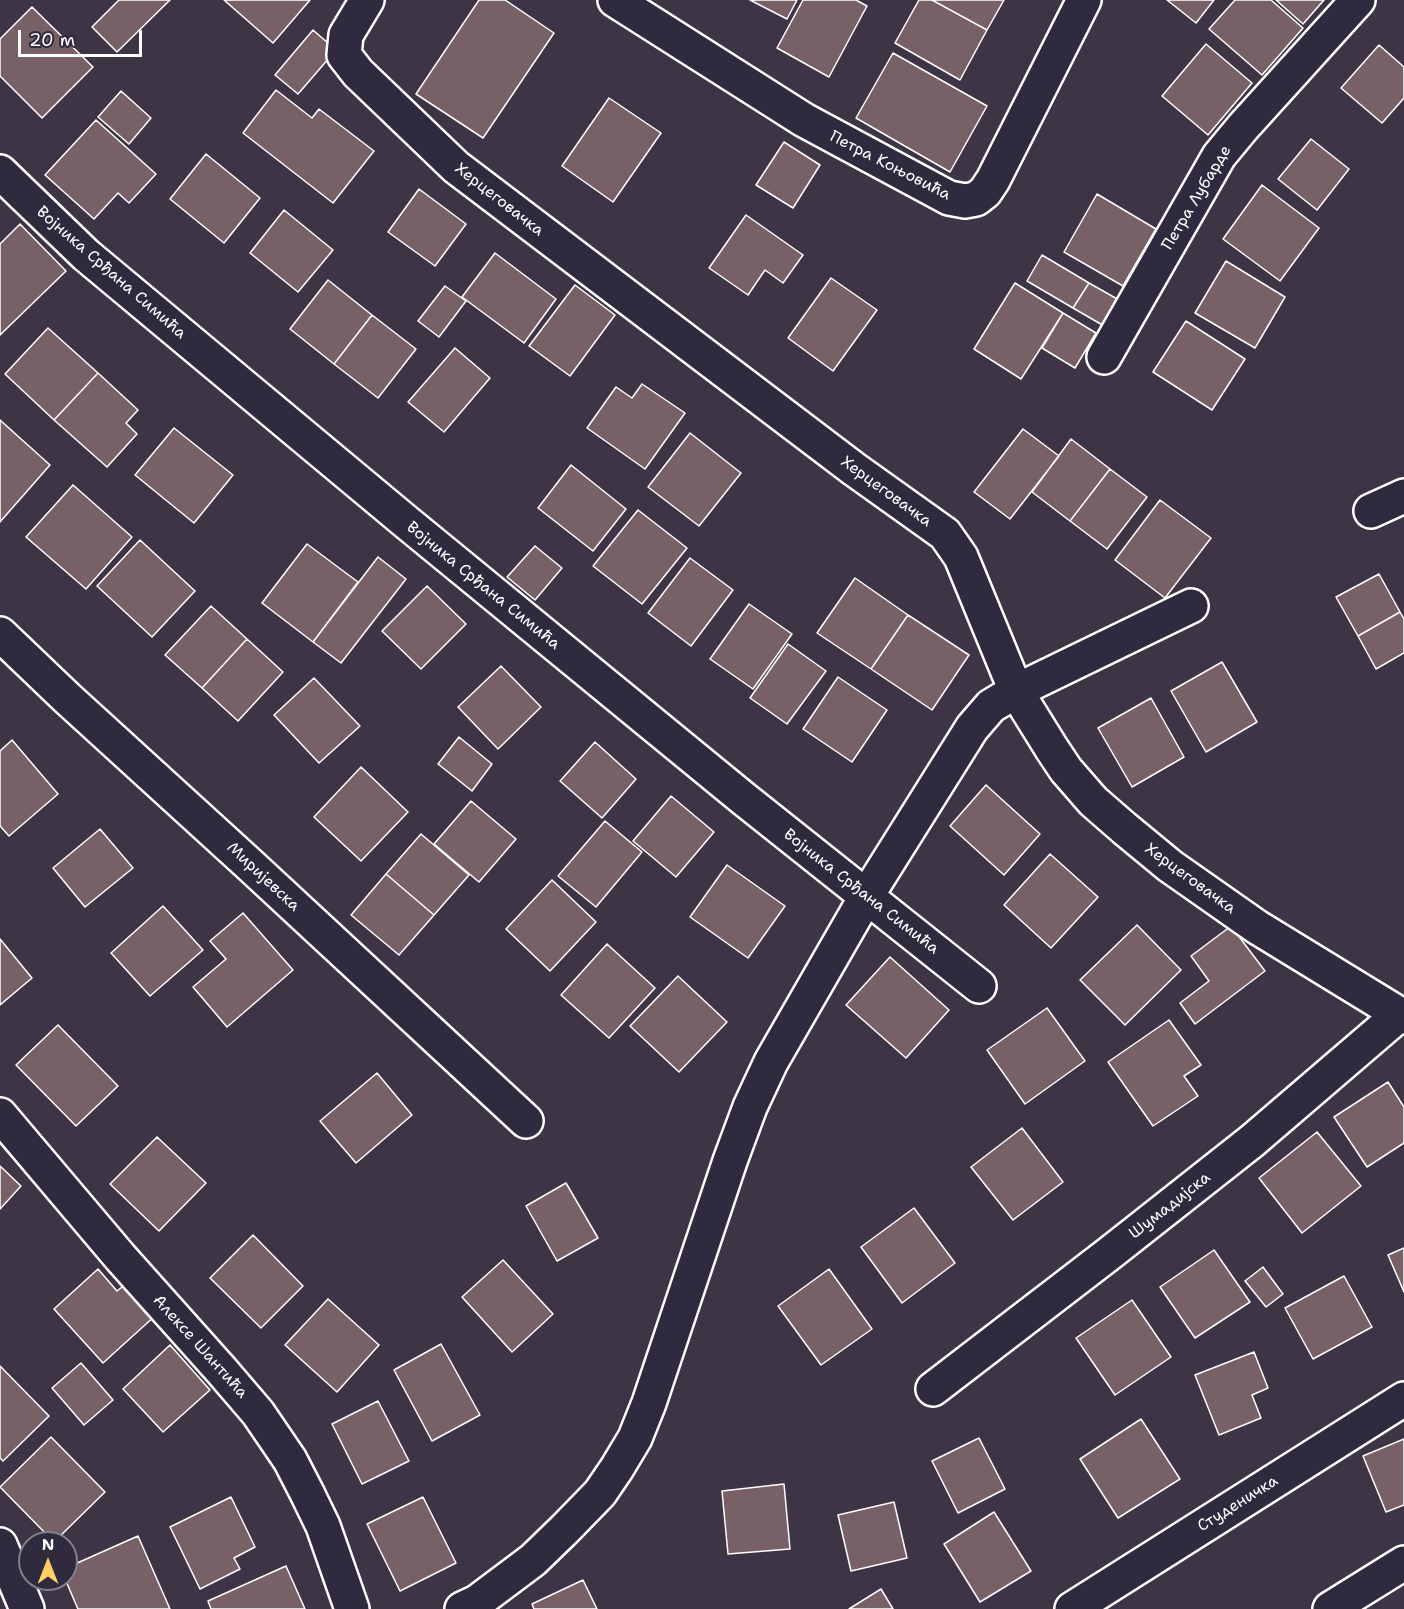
<!DOCTYPE html>
<meta charset="utf-8">
<style>
body{margin:0}
#map{position:relative;width:1404px;height:1609px;overflow:hidden;background:#3d3545;font-family:"Shantell Sans",sans-serif}
canvas{display:block}
.north{position:absolute;left:18px;top:1531px;width:60px;height:60px;box-sizing:border-box;background:#2f2a3d;border:2px solid #827f8b;border-radius:50%;rotate:0deg;font-size:16px;font-weight:700;line-height:24px;text-align:center;color:#fff}
.north::after{content:'';display:block;margin:auto;width:21px;height:27px;background:#ffd166;clip-path:polygon(50% 0,100% 100%,50% 72%,0 100%)}
.scale{position:absolute;left:18px;top:30px;width:124px;height:27px;box-sizing:border-box;border:3px solid #fff;border-top:0;padding-left:8px;font-size:18px;line-height:21px;white-space:nowrap;color:#fff;-webkit-text-stroke:4px #2f2a3d;paint-order:stroke}
</style>
<div id="map">
<canvas width="1404" height="1609"></canvas>
<div class="north">N</div>
<div class="scale">20 m</div>
</div>
<script>
const ctx = document.querySelector('canvas').getContext('2d');
ctx.lineJoin = 'round';
function fill(path, color) {
  ctx.fillStyle = color;
  ctx.fill(path, 'evenodd');
}
function toPath(rows) {
  const path = new Path2D();
  for (const r of rows) {
    path.moveTo(r[0], r[1]);
    for (let i = 2; i < r.length; i += 2) path.lineTo(r[i], r[i + 1]);
  }
  return path;
}
function strokePath(path, color, width, dash) {
  ctx.strokeStyle = color;
  ctx.lineWidth = width;
  ctx.lineCap = dash ? 'butt' : 'round';
  ctx.setLineDash(dash || []);
  ctx.stroke(path);
}
function write(font, color, halo, rows, align = 'center') {
  ctx.font = font + ' "Shantell Sans",sans-serif';
  ctx.lineWidth = 4.5;
  ctx.setLineDash([]);
  ctx.textBaseline = 'middle';
  ctx.strokeStyle = halo;
  ctx.fillStyle = color;
  for (const [text, x, y, turn = 0] of rows) {
    ctx.save();
    ctx.translate(x, y);
    ctx.rotate((+turn || 0) * Math.PI / 180);
    ctx.textAlign = isNaN(turn) ? turn : align;
    if (halo) ctx.strokeText(text, 0, 0);
    ctx.fillText(text, 0, 0);
    ctx.restore();
  }
}
const building = toPath([
 [119,0,170,0,117,52,92,27,119,0],
 [224,0,310,0,273,43,224,0],
 [479,0,505,0,554,33,483,138,416,94,479,0],
 [750,0,797,0,787,19,750,0],
 [803,0,856,0,867,6,829,77,777,48,803,0],
 [919,0,932,0,987,30,960,80,895,43,919,0],
 [932,0,1004,0,987,30,932,0],
 [1167,0,1214,0,1196,23,1167,0],
 [1235,0,1271,0,1303,28,1262,75,1209,29,1235,0],
 [1276,0,1324,0,1303,24,1276,0],
 [32,7,93,67,42,118,0,76,0,39,32,7],
 [313,30,336,50,298,94,275,75,313,30],
 [1206,44,1252,83,1208,135,1162,96,1206,44],
 [1379,45,1404,67,1404,98,1382,123,1341,88,1379,45],
 [893,53,987,106,950,172,856,118,893,53],
 [276,90,312,118,319,109,374,151,333,203,243,133,276,90],
 [121,91,151,118,129,144,98,117,121,91],
 [609,98,661,133,613,202,562,166,609,98],
 [96,120,156,174,129,203,118,193,94,219,45,175,96,120],
 [1311,139,1349,169,1317,210,1278,179,1311,139],
 [784,142,820,165,793,208,756,185,784,142],
 [206,154,260,198,224,243,170,199,206,154],
 [1262,185,1319,228,1280,281,1223,239,1262,185],
 [419,189,466,224,435,266,388,232,419,189],
 [1097,194,1156,229,1123,286,1064,252,1097,194],
 [284,210,333,250,298,292,250,253,284,210],
 [746,215,803,255,783,283,765,270,748,295,709,268,746,215],
 [20,224,66,271,0,335,0,244,20,224],
 [495,253,556,299,524,343,462,297,495,253],
 [1042,255,1089,283,1073,308,1027,281,1042,255],
 [1226,261,1285,297,1255,348,1195,313,1226,261],
 [831,278,877,310,833,371,788,338,831,278],
 [328,280,372,315,334,364,290,329,328,280],
 [1015,283,1063,313,1021,379,974,349,1015,283],
 [1089,283,1126,304,1111,330,1073,308,1089,283],
 [575,285,615,315,570,376,529,346,575,285],
 [445,286,466,301,439,337,418,321,445,286],
 [1063,313,1096,333,1075,368,1042,348,1063,313],
 [372,315,416,349,378,398,334,364,372,315],
 [1186,321,1245,359,1212,410,1153,372,1186,321],
 [48,328,98,373,54,420,5,374,48,328],
 [455,348,490,378,444,432,408,402,455,348],
 [98,373,138,410,126,423,137,434,107,467,54,420,98,373],
 [642,384,685,413,645,469,587,428,616,387,632,398,642,384],
 [0,420,50,465,0,522,0,420],
 [174,428,233,475,194,523,135,475,174,428],
 [1023,429,1059,456,1010,519,974,492,1023,429],
 [690,433,741,473,699,526,648,487,690,433],
 [1071,439,1110,469,1070,521,1032,492,1071,439],
 [571,465,626,509,593,551,538,508,571,465],
 [1110,469,1147,497,1107,549,1070,521,1110,469],
 [73,485,132,537,86,589,26,537,73,485],
 [1160,500,1211,538,1165,598,1115,560,1160,500],
 [638,510,687,548,642,604,593,566,638,510],
 [140,540,195,591,152,637,97,586,140,540],
 [307,544,358,582,313,642,262,603,307,544],
 [535,546,562,568,535,600,507,577,535,546],
 [378,557,406,579,341,663,313,642,378,557],
 [690,558,733,590,691,646,648,613,690,558],
 [1379,574,1400,612,1358,636,1336,597,1379,574],
 [855,578,908,615,871,669,817,633,855,578],
 [427,586,466,624,421,669,382,631,427,586],
 [749,604,792,634,753,689,710,659,749,604],
 [211,606,247,639,202,688,165,655,211,606],
 [1400,612,1404,619,1404,653,1376,669,1358,636,1400,612],
 [908,615,969,655,932,710,871,669,908,615],
 [247,639,283,672,238,721,202,688,247,639],
 [788,644,826,671,787,724,750,698,788,644],
 [1222,662,1257,722,1206,752,1171,691,1222,662],
 [501,666,541,707,498,749,458,707,501,666],
 [838,677,887,710,852,762,803,729,838,677],
 [314,678,360,726,319,763,274,715,314,678],
 [1151,698,1184,757,1132,787,1098,728,1151,698],
 [459,737,492,764,472,791,438,764,459,737],
 [12,740,58,794,9,836,0,826,0,751,12,740],
 [595,742,636,779,602,818,560,781,595,742],
 [361,767,408,812,361,861,314,817,361,767],
 [986,785,1040,834,1004,875,950,826,986,785],
 [671,796,714,832,676,877,633,841,671,796],
 [471,801,516,839,479,882,434,844,471,801],
 [605,821,642,852,596,907,558,876,605,821],
 [100,829,133,868,85,907,53,868,100,829],
 [421,834,469,875,434,915,386,874,421,834],
 [1050,854,1098,897,1051,948,1004,905,1050,854],
 [727,865,785,906,748,958,690,917,727,865],
 [386,874,434,915,399,955,351,915,386,874],
 [552,880,596,922,550,971,506,929,552,880],
 [163,906,203,950,150,996,111,953,163,906],
 [243,913,293,970,227,1027,193,987,226,959,210,941,243,913],
 [1137,925,1181,970,1125,1025,1080,980,1137,925],
 [1231,926,1265,971,1195,1024,1180,1003,1209,981,1191,956,1231,926],
 [0,939,32,978,0,1005,0,939],
 [607,944,655,988,609,1038,561,995,607,944],
 [890,957,949,1010,906,1058,846,1005,890,957],
 [678,976,727,1022,679,1072,630,1026,678,976],
 [1047,1008,1085,1061,1025,1104,987,1050,1047,1008],
 [1169,1020,1201,1065,1184,1076,1198,1096,1153,1126,1108,1062,1169,1020],
 [58,1025,118,1086,76,1126,16,1065,58,1025],
 [377,1073,412,1115,356,1163,320,1121,377,1073],
 [1388,1082,1404,1107,1404,1143,1367,1167,1334,1117,1388,1082],
 [1022,1128,1063,1182,1013,1220,971,1167,1022,1128],
 [1317,1132,1361,1186,1302,1233,1259,1178,1317,1132],
 [157,1137,206,1183,159,1231,110,1184,157,1137],
 [0,1166,21,1186,0,1209,0,1166],
 [566,1183,598,1238,557,1261,526,1206,566,1183],
 [914,1208,955,1263,902,1303,861,1247,914,1208],
 [253,1235,303,1286,261,1328,210,1278,253,1235],
 [1404,1248,1404,1292,1388,1255,1404,1248],
 [1214,1250,1250,1302,1195,1338,1160,1287,1214,1250],
 [503,1260,553,1314,512,1352,462,1297,503,1260],
 [1263,1267,1283,1294,1266,1307,1245,1281,1263,1267],
 [98,1269,117,1291,127,1283,156,1315,103,1363,54,1309,98,1269],
 [829,1269,872,1329,821,1365,778,1306,829,1269],
 [1344,1276,1372,1327,1313,1359,1285,1308,1344,1276],
 [328,1299,379,1345,337,1392,285,1345,328,1299],
 [1132,1300,1171,1357,1115,1395,1076,1338,1132,1300],
 [441,1344,480,1415,432,1441,394,1370,441,1344],
 [170,1345,210,1390,163,1432,123,1389,170,1345],
 [1254,1352,1268,1388,1252,1395,1261,1418,1219,1435,1195,1375,1254,1352],
 [81,1363,113,1400,84,1425,52,1388,81,1363],
 [0,1366,49,1416,3,1461,0,1458,0,1366],
 [378,1401,409,1461,362,1484,332,1424,378,1401],
 [1141,1419,1180,1479,1118,1518,1080,1459,1141,1419],
 [51,1437,105,1492,54,1542,0,1487,51,1437],
 [979,1438,1005,1489,958,1513,932,1461,979,1438],
 [1404,1439,1404,1505,1386,1512,1363,1456,1404,1439],
 [784,1484,790,1549,728,1554,722,1491,784,1484],
 [231,1497,255,1547,234,1558,240,1569,200,1589,170,1527,231,1497],
 [423,1497,456,1563,400,1591,367,1524,423,1497],
 [894,1502,907,1558,851,1571,838,1515,894,1502],
 [994,1512,1031,1571,980,1602,944,1544,994,1512],
 [138,1536,170,1609,78,1609,65,1579,66,1568,138,1536],
 [286,1566,305,1609,211,1609,208,1601,286,1566],
 [583,1580,597,1609,534,1609,532,1604,583,1580],
 [881,1589,893,1609,849,1609,881,1589]
]);
fill(building, '#776066');
strokePath(building, '#fff', 1.5);
const minor = toPath([
 [367,0,346,35,344,55,358,73,456,167,854,469,945,534,961,557,1016,691,1052,749,1066,770,1093,801,1124,828,1170,866,1257,927,1404,1017],
 [615,0,804,120,949,198,965,201,976,199,985,192,993,180,1084,0],
 [0,172,86,255,405,521,744,799,979,986],
 [1104,357,1219,156,1243,127,1358,0],
 [1371,511,1404,496],
 [0,634,67,698,249,864,526,1121],
 [0,1115,121,1258,222,1371,258,1413,290,1460,307,1493,323,1526,352,1609],
 [933,1389,1110,1253,1252,1141,1400,1014],
 [0,1545,27,1609],
 [462,1609,477,1602,533,1560,565,1529,600,1493,617,1468,635,1438,649,1403,730,1161,750,1107,771,1062,866,897,972,728,991,706,1016,691,1191,606],
 [1072,1609,1404,1399],
 [1330,1609,1404,1563]
]);
strokePath(minor, '#fff', 38);
strokePath(minor, '#2f2a3d', 33);
write('16px', '#fff', '#2f2a3d', [
 ["Петра Коњовића",890,166,27],
 ["Петра Лубарде",1197,198,-59],
 ["Херцеговачка",499,200,38],
 ["Војника Срђана Симића",111,273,41],
 ["Херцеговачка",886,492,36],
 ["Војника Срђана Симића",483,586,39],
 ["Миријевска",263,877,43],
 ["Херцеговачка",1190,879,36],
 ["Војника Срђана Симића",861,892,38],
 ["Шумадијска",1170,1206,-38],
 ["Алексе Шантића",200,1347,48],
 ["Студеничка",1238,1504,-32]
]);
</script>
